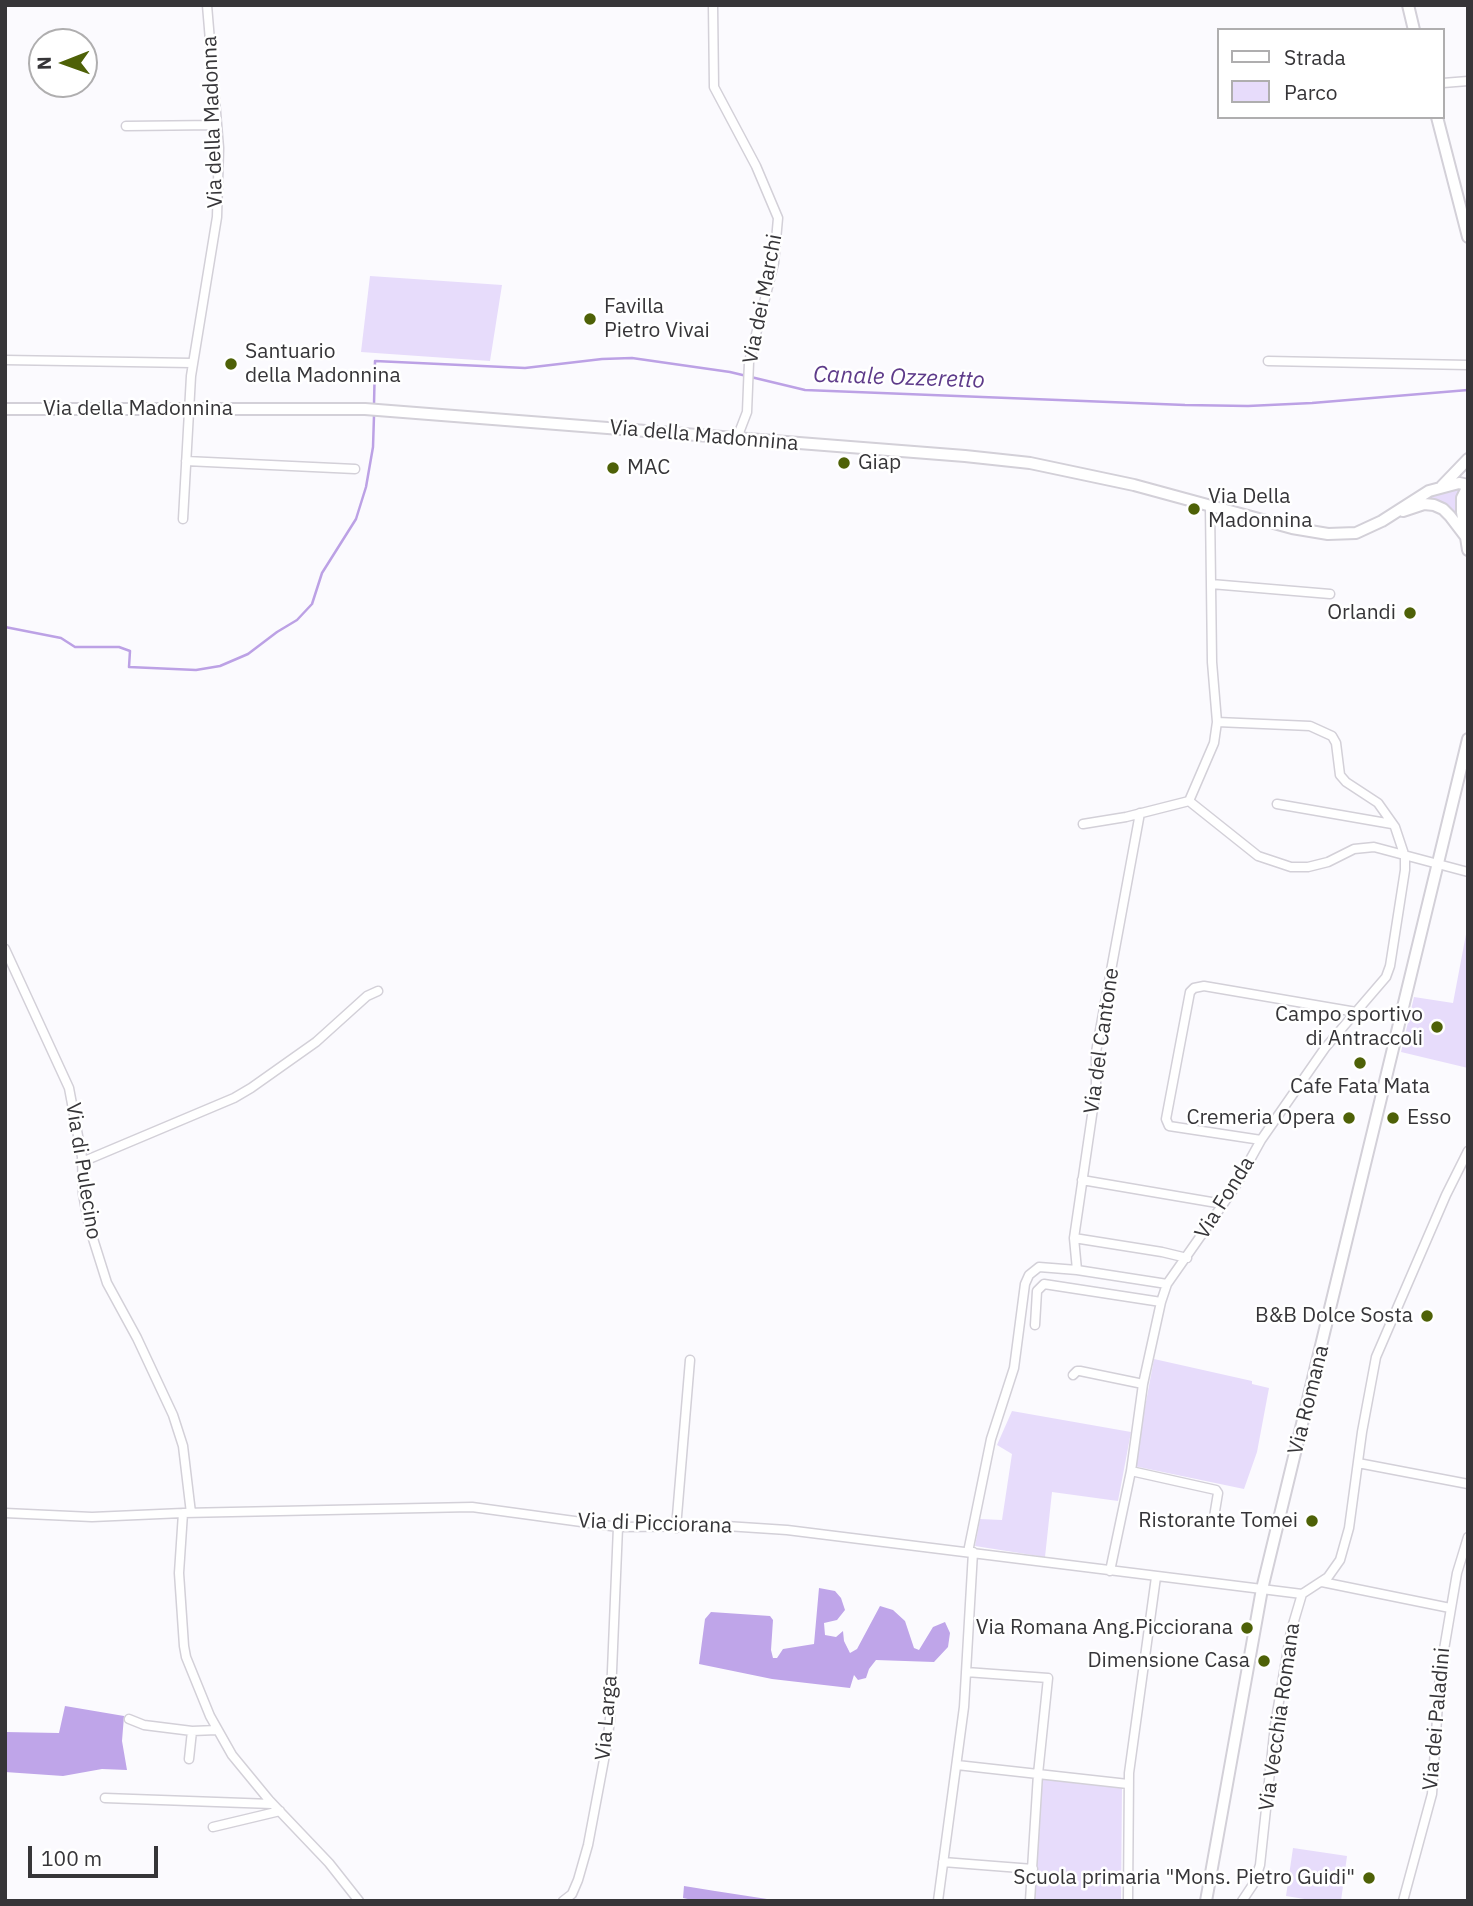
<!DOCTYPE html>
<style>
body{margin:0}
#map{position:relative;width:1473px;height:1906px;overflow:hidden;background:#fbfafe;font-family:"IBM Plex Sans",sans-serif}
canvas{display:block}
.frame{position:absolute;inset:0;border:7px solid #363538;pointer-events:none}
.legend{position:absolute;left:1217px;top:28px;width:228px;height:91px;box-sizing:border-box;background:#fff;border:2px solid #afaeaf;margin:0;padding:9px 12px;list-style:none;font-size:21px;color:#363538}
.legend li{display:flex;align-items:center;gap:14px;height:35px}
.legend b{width:35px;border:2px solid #afaeaf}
.north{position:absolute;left:28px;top:28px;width:70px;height:70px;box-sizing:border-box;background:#fff;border:2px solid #afaeaf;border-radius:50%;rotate:269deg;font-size:19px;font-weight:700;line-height:28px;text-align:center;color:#363538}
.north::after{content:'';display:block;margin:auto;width:24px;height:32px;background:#4e6107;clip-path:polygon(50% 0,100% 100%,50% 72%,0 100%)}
.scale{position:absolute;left:28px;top:1846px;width:130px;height:32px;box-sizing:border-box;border:4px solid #363538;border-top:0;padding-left:9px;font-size:21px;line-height:24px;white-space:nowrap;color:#363538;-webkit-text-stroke:5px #fff;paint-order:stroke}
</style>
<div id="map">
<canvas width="1473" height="1906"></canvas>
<div class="frame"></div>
<ul class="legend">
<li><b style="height:9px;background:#fff"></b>Strada</li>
<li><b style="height:19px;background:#e7dcfb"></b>Parco</li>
</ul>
<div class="north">N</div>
<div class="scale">100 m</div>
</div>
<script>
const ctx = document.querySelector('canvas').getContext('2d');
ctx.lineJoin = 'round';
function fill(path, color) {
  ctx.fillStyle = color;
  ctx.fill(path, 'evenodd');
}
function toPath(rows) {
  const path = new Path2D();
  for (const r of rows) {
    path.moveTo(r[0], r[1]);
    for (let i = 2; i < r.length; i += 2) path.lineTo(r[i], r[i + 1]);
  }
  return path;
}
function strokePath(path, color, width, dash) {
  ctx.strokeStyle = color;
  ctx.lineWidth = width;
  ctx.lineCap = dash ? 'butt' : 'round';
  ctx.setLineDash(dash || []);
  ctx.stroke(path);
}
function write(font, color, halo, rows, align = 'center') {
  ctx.font = font + ' "IBM Plex Sans",sans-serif';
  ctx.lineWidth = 5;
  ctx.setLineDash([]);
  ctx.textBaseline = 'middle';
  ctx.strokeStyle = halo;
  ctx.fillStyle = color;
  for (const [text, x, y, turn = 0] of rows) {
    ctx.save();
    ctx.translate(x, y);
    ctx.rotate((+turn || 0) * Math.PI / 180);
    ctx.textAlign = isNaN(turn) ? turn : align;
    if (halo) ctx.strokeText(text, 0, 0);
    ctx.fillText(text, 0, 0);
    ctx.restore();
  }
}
fill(toPath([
 [370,276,502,285,490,361,361,352],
 [1460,487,1457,515,1445,506,1424,500,1433,494],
 [1467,929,1468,1068,1401,1052,1414,997,1453,1003],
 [1154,1359,1252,1381,1252,1384,1269,1388,1257,1452,1244,1489,1134,1466],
 [1012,1411,1131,1432,1118,1501,1052,1492,1045,1557,975,1546,980,1519,1002,1520,1012,1454,997,1445],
 [1041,1779,1122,1786,1121,1901,1033,1901],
 [1293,1848,1347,1856,1341,1901,1317,1901,1286,1896]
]), '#e7dcfb');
fill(toPath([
 [819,1588,835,1591,841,1598,845,1610,837,1620,824,1623,825,1635,836,1637,843,1631,844,1641,850,1653,857,1649,880,1606,893,1610,905,1621,914,1648,919,1650,933,1627,945,1622,950,1633,948,1647,934,1662,876,1660,869,1669,866,1678,858,1680,854,1675,850,1688,772,1679,699,1664,705,1619,711,1612,770,1616,773,1620,771,1650,773,1658,777,1658,783,1649,814,1644],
 [65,1706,124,1716,122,1741,127,1770,102,1769,63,1776,5,1772,5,1732,59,1733],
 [684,1886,715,1891,780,1901,697,1901,683,1898]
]), '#bfa5e9');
strokePath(toPath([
 [374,404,375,361,525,368,602,359,632,358,730,372,805,390,1185,405,1248,406,1312,403,1468,390],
 [5,627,61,638,75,647,119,647,130,651,129,667,196,670,220,666,248,654,277,632,297,620,312,604,322,573,356,519,366,487,373,447,374,416]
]), '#bca1e5', 2.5);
const street = toPath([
 [713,5,714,87,756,166,778,218,774,263,749,362,747,412,737,438],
 [1443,83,1468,81],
 [126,126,217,125],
 [5,360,192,363],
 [1268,361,1468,365],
 [186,461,355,469],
 [183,519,191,376,217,217,219,148,207,5],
 [1211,584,1330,594],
 [1189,801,1258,856,1291,867,1308,867,1328,862,1354,849,1374,847,1468,872],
 [1277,804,1392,824],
 [1083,824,1126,817,1189,801,1214,743,1217,722,1212,662,1210,507],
 [5,949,69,1088,82,1157,83,1194,89,1226,107,1283,137,1338,173,1415,183,1446,191,1513],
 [1261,1140,1169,1126,1166,1119,1190,992,1194,988,1204,986,1356,1012],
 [82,1162,234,1098,251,1088,316,1042,367,996,378,991],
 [1082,1180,1223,1204],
 [1074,1238,1162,1252,1187,1258],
 [1077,1270,1074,1238,1096,1088,1096,1052,1140,813],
 [1035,1325,1037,1291,1044,1284,1161,1302],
 [1073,1375,1077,1371,1080,1371,1143,1384],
 [1358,1463,1468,1484],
 [1131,1471,1216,1490,1218,1493,1213,1523],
 [5,1513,92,1517,183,1513,472,1507,618,1527,726,1526,787,1530,1302,1594],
 [183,1513,179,1573,184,1646,186,1657,210,1716,232,1755,269,1800,329,1863,359,1901],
 [676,1528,690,1360],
 [968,1552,991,1439,1014,1368,1025,1284,1029,1275,1039,1267,1077,1270,1167,1284],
 [1110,1571,1131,1471,1143,1384,1161,1302,1167,1284,1235,1187,1261,1140,1325,1048,1386,977,1390,966,1405,870,1405,857,1395,827,1378,803,1346,782,1340,775,1336,743,1332,736,1310,726,1217,722],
 [1322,1582,1450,1608],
 [966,1672,1048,1678,1038,1774,1030,1901],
 [129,1719,144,1725,192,1731,217,1730],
 [189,1759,192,1731],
 [957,1765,1128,1784],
 [105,1798,272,1804],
 [213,1827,280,1811],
 [943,1862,1033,1869],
 [563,1901,572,1894,578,1880,588,1845,607,1744,610,1719,618,1527],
 [938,1901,964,1707,973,1552],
 [1128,1901,1129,1773,1156,1577],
 [1242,1901,1254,1883,1260,1865,1275,1725,1291,1631,1302,1594,1328,1577,1340,1560,1349,1528,1362,1432,1376,1357,1446,1195,1468,1151],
 [1403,1901,1432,1794,1440,1673,1457,1573,1468,1537]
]);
const secondary = toPath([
 [1408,5,1414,30],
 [1437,117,1468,237],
 [5,409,365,409,965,456,1030,463,1134,485,1292,528,1328,534,1356,533,1382,521,1429,491,1459,483,1468,485],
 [1442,486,1468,459],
 [1468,486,1462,498,1462,512,1468,550],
 [1403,511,1424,504,1434,505,1443,509,1450,516,1466,537],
 [1206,1901,1262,1589,1468,739]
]);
strokePath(street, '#d3d0d8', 11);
strokePath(secondary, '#d3d0d8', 14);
strokePath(street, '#fff', 8);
strokePath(secondary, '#fff', 10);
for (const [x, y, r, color] of [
 [590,319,7,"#4e6107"],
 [231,364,7,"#4e6107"],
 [844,463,7,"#4e6107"],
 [613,468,7,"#4e6107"],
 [1194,509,7,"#4e6107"],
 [1410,613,7,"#4e6107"],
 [1437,1027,7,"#4e6107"],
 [1360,1063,7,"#4e6107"],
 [1349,1118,7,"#4e6107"],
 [1393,1118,7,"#4e6107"],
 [1427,1316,7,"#4e6107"],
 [1312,1521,7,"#4e6107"],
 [1247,1628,7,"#4e6107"],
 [1264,1661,7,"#4e6107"],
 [1369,1878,7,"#4e6107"]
]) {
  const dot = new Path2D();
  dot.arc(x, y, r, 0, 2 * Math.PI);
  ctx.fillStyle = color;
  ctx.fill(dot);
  strokePath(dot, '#fff', 2.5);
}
write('21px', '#363538', '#fff', [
 ["Via della Madonna",213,122,-92],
 ["Via dei Marchi",763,299,-79],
 ["Via della Madonnina",138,409],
 ["Via della Madonnina",704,436,5],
 ["Via del Cantone",1102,1041,-82],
 ["Via di Pulecino",83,1171,81],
 ["Via Fonda",1225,1198,-58],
 ["Via Romana",1309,1400,-76],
 ["Via di Picciorana",655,1524,2],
 ["Via Vecchia Romana",1280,1717,-82],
 ["Via Larga",607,1718,-85],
 ["Via dei Paladini",1437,1719,-85]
]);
write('21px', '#363538', '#fff', [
 ["Favilla",604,307,"left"],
 ["Pietro Vivai",604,331,"left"],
 ["Santuario",245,352,"left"],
 ["della Madonnina",245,376,"left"],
 ["Giap",858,463,"left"],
 ["MAC",627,468,"left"],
 ["Via Della",1208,497,"left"],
 ["Madonnina",1208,521,"left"],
 ["Orlandi",1396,613],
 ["Campo sportivo",1423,1015],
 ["di Antraccoli",1423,1039],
 ["Cafe Fata Mata",1360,1087,"center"],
 ["Cremeria Opera",1335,1118],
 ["Esso",1407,1118,"left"],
 ["B&B Dolce Sosta",1413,1316],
 ["Ristorante Tomei",1298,1521],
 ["Via Romana Ang.Picciorana",1233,1628],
 ["Dimensione Casa",1250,1661],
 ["Scuola primaria \"Mons. Pietro Guidi\"",1355,1878]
], 'right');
write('italic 23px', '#5e3b8a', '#fff', [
 ["Canale Ozzeretto",899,378,2]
]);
</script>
